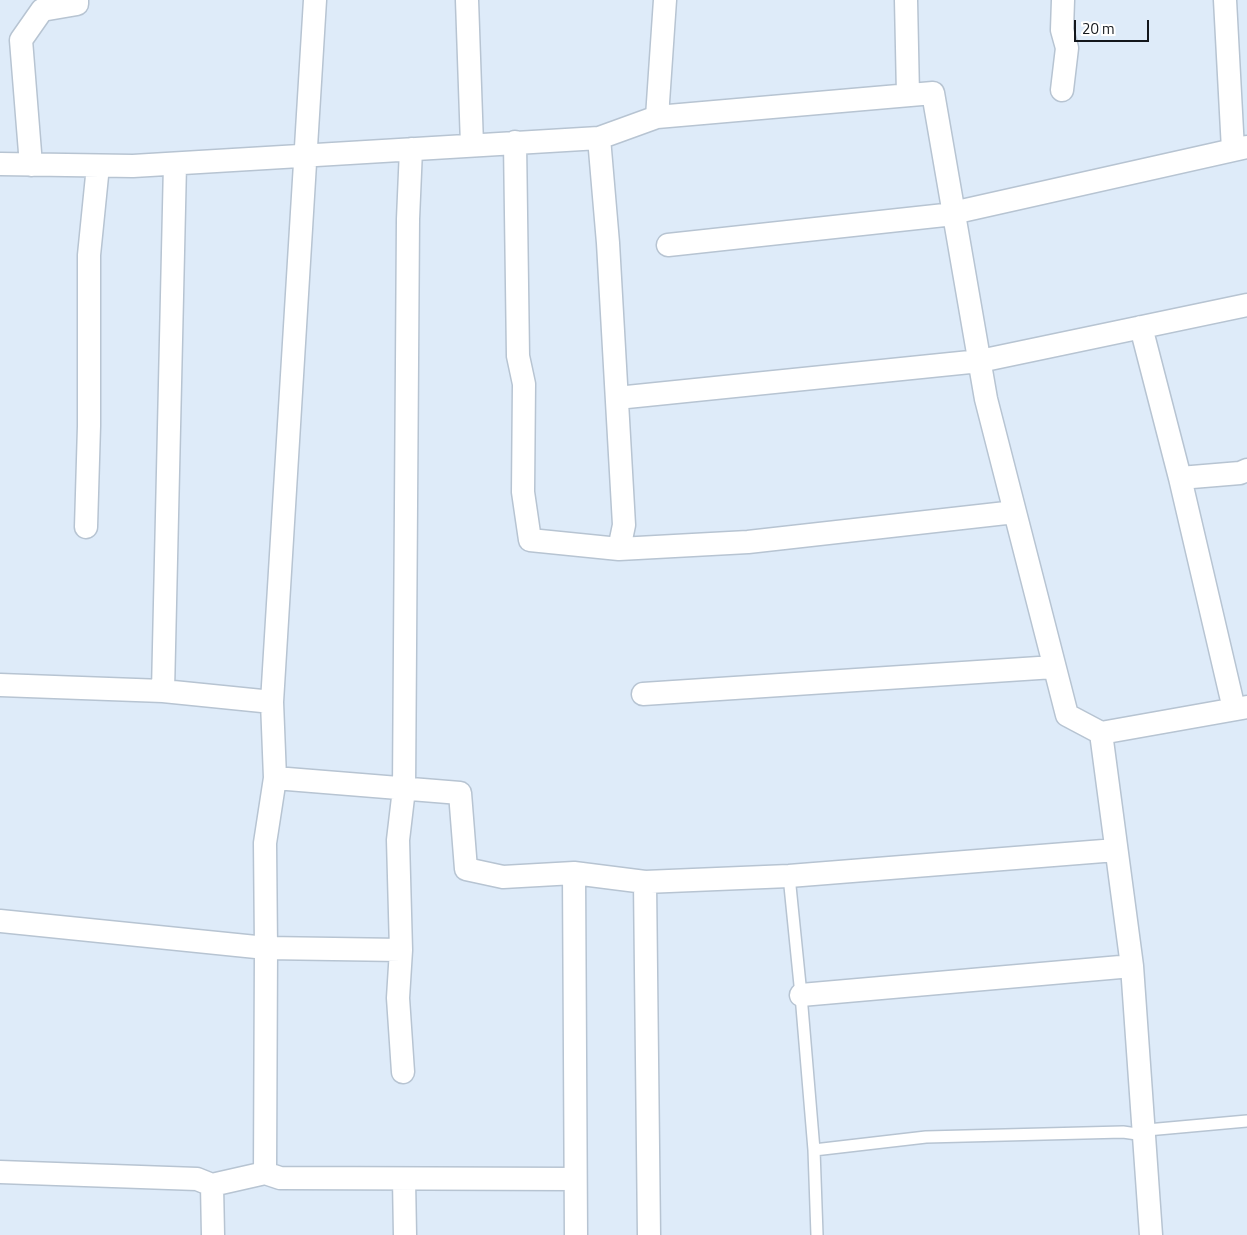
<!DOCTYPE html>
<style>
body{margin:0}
#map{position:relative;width:1247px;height:1235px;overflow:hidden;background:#deebf9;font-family:"Titillium Web",sans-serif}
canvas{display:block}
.scale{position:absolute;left:1074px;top:20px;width:75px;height:22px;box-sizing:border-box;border:2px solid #13171c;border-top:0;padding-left:6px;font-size:15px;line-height:18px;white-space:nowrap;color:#13171c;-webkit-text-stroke:4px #fff;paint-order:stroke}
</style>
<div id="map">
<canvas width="1247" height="1235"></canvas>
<div class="scale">20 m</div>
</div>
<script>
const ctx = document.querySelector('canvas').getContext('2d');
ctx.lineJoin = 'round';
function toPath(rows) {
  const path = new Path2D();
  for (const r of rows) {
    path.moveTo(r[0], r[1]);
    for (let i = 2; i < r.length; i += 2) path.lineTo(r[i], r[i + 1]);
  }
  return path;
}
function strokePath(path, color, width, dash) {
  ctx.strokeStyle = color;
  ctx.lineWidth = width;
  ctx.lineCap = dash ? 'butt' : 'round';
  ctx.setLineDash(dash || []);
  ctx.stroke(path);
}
const lane = toPath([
 [789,876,801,995,814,1150,817,1235],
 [814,1150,926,1137,1123,1132,1144,1135,1147,1130,1247,1121]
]);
const street = toPath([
 [467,0,472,145],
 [906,0,908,95],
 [1225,0,1233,150],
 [1062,90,1067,48,1062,30,1063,0],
 [657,117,665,0],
 [599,138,608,243,624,525,619,549],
 [515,142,518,356,524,384,523,492,530,540,619,549,748,542,1015,512],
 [0,164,133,166,599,138,657,117,933,93,986,399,1067,715,1101,733,1247,707],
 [31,165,21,40,42,10,77,4,77,0],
 [668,245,954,214,957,212,1247,147],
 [1141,327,1180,478,1234,709],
 [617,398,980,361,1247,305],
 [1180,478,1240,473,1247,470],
 [86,527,89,426,89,255,98,166],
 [0,685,163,691,272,702],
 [163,691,175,164],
 [643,694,1054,667],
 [1101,733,1132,966,1151,1235],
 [275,778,460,793,466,869,503,877,574,873,645,882,789,876,1116,850],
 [574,873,576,1235],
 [645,882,649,1235],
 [0,921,266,948,401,950],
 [801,995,1132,966],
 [403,1072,398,998,401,950,398,840,404,789,408,219,411,149],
 [0,1172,197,1179,212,1185,265,1173,280,1178,575,1179],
 [265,1173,266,948,265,843,275,778,272,702,315,0],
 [404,1179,405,1235],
 [212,1185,213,1235]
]);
strokePath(lane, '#b7c4d2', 14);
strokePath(street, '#b7c4d2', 25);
strokePath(lane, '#fff', 11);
strokePath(street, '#fff', 22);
</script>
